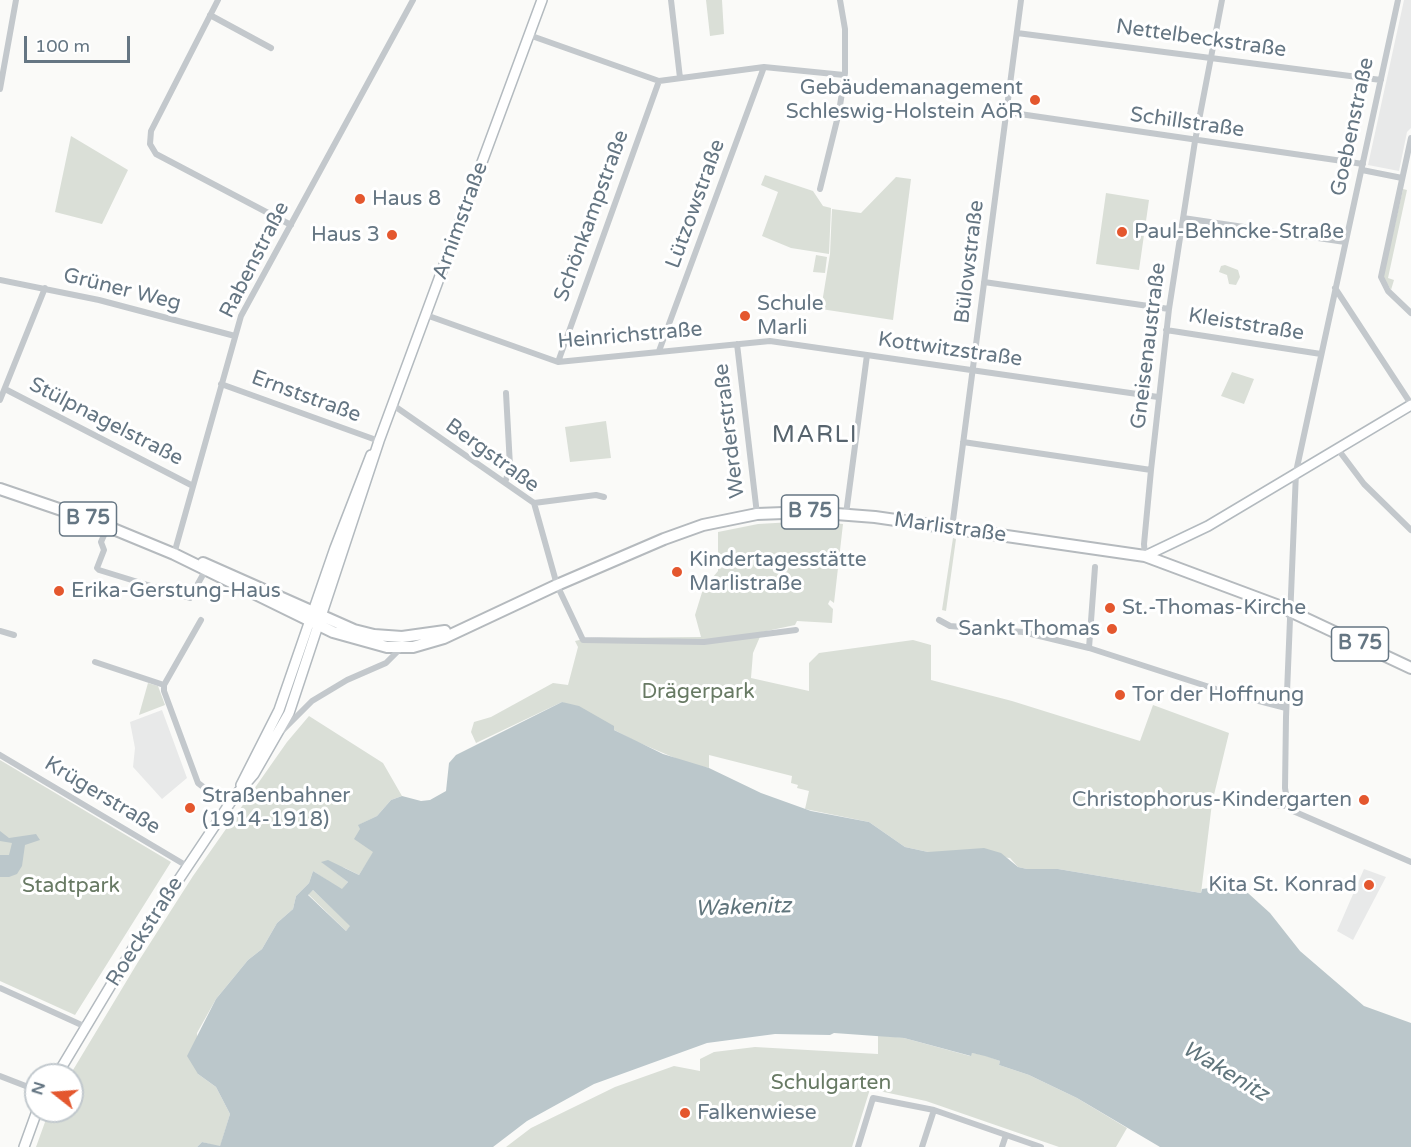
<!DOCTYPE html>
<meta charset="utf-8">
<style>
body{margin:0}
#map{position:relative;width:1411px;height:1147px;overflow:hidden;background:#fafaf8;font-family:"Varela Round",sans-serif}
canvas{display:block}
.north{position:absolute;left:24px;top:1063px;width:60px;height:60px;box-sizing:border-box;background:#fff;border:2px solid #c1c8cd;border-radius:50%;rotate:287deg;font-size:16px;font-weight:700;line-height:24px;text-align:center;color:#657683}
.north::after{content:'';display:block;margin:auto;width:21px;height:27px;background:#e4572e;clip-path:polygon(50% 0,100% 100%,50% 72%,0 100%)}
.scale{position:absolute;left:24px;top:36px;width:106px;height:27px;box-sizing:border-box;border:3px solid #657683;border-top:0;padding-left:8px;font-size:18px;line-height:21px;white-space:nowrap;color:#657683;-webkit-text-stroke:4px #fff;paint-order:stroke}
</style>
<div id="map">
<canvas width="1411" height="1147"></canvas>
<div class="north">N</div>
<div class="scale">100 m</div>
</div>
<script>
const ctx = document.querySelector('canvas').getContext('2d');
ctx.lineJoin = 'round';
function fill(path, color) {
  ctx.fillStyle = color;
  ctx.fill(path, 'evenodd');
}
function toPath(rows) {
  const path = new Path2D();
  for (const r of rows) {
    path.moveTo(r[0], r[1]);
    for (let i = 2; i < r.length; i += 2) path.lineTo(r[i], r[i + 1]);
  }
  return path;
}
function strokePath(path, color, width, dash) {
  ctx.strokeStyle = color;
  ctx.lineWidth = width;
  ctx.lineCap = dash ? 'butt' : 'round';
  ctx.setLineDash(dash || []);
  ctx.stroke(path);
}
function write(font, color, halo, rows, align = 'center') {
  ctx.font = font + ' "Varela Round",sans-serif';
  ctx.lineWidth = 6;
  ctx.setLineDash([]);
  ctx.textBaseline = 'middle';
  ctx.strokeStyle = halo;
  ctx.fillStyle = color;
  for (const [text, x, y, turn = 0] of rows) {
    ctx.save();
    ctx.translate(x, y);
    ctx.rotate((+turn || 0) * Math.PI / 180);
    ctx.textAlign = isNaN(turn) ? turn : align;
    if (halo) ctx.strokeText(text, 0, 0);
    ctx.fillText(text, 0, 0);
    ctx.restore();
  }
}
fill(toPath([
 [1404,0,1411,0,1411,128,1407,132,1399,171,1368,165],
 [162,710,187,778,162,799,133,767,135,748,130,722],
 [1364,869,1386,877,1353,940,1337,931]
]), '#e8e9e9');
fill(toPath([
 [706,0,722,0,724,34,710,36],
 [71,136,128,170,102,224,55,212],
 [765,175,813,191,823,206,831,208,829,254,791,248,762,236,778,192,761,185],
 [896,177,911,179,893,320,821,309,830,254,832,209,861,213],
 [1403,189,1407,190,1388,278,1394,280,1391,290,1383,277],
 [1106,193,1149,200,1139,270,1096,264],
 [816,255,827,257,825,273,813,272],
 [1225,265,1238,270,1240,277,1236,285,1229,284,1227,275,1219,272,1221,266],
 [1232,372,1254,379,1244,404,1221,396],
 [606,421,611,458,570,462,565,427],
 [810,521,843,524,834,603,830,600,828,604,833,609,832,623,797,621,795,625,762,632,753,653,751,678,809,691,809,663,819,653,913,640,931,645,931,680,1012,701,1140,741,1153,705,1229,733,1212,803,1201,893,1058,869,1027,869,1018,867,1010,858,956,852,928,852,905,847,869,822,805,809,809,791,797,788,798,785,791,783,792,776,709,755,709,768,689,764,635,741,562,702,476,743,471,732,474,722,491,717,553,683,568,685,578,647,575,641,588,638,701,637,695,615,703,589,718,571,718,532,758,524],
 [953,538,956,539,946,611,942,610],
 [148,683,158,686,165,705,139,715],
 [309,716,383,763,402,796,391,800,377,816,359,825,374,852,359,875,345,868,322,862,348,882,342,890,313,871,309,883,296,896,293,909,277,923,262,949,248,960,216,999,197,1033,198,1074,216,1087,230,1114,220,1147,202,1142,197,1147,36,1147,49,1111,72,1111,72,1075,70,1075,138,962,193,876,287,742],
 [0,760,171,862,75,1015,0,981],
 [313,890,351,926,346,931,308,894],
 [878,1035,904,1038,970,1056,972,1053,984,1055,1000,1061,999,1065,1029,1075,1077,1098,1127,1128,1116,1147,1059,1147,926,1101,870,1089,852,1147,506,1147,531,1128,615,1087,674,1066,700,1071,700,1059,714,1052,755,1047,878,1054]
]), '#dadfd7');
fill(toPath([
 [562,702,579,706,614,726,614,730,663,754,709,768,761,793,811,811,869,822,905,847,928,852,984,848,1001,853,1018,867,1027,869,1058,869,1201,893,1202,889,1238,884,1270,913,1300,951,1364,1006,1411,1023,1411,1147,1160,1147,1077,1098,1029,1075,999,1065,1000,1061,985,1056,972,1053,971,1056,904,1038,834,1033,830,1035,775,1034,707,1043,594,1084,527,1121,493,1147,197,1147,202,1142,220,1146,230,1114,216,1087,198,1074,187,1056,216,999,248,960,262,949,277,923,293,909,296,896,309,883,313,871,342,889,348,882,321,862,328,860,359,875,373,852,354,839,360,829,358,825,377,816,391,800,402,796,421,801,430,800,446,791,449,763,456,755],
 [313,890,350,926,346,931,308,895],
 [0,831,9,838,36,834,40,840,25,845,22,866,17,874,9,877,0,877,0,855,9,855,12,843,0,841]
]), '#bbc7cb');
const secondary = toPath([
 [1145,556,1208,526,1411,405],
 [241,785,279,710,335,548,371,455],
 [57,1075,135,945,234,797,254,774,289,713,379,441,542,0],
 [24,1147,37,1111]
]);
const primary = toPath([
 [0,489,94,521,174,554,333,632,387,647,413,647,444,638,557,585,664,539,703,525,757,514,810,512,875,517,1145,556,1279,606,1411,668],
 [203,563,354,630,374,635,402,637,445,631]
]);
strokePath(secondary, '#b3babf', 12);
strokePath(primary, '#b5babe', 14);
strokePath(toPath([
 [218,0,151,131,150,144,156,154,291,225],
 [671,0,680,78],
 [210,15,271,48],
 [1017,33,1381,80],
 [529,35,659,81,764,67,844,75],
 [0,89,16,0],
 [1006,112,1363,164],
 [1411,138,1381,277,1388,291,1411,313],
 [1362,170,1402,178],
 [820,189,839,112,845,73,845,29,840,0],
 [1183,218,1345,242],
 [0,280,99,300,235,336],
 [984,282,1169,309],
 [1335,288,1411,404],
 [426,315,558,362,770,341,1158,397],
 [1166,330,1321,354],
 [737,344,757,514],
 [659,351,764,67],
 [558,362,659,81],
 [221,384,379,441],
 [5,389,193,486],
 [0,400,45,288],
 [393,405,534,503,557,585,583,640,704,642,796,630],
 [963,442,1151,470],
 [1337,448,1364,484,1411,530],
 [505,483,510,466,506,393],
 [534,503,596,495,604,497],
 [846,514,867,355],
 [108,526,101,542,104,550,97,568,99,570,190,598,205,571],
 [952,528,1021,0],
 [174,554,241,316,413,0],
 [1145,556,1144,544,1151,470,1169,309,1195,141,1222,0],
 [201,620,164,685,164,691,198,783,228,806],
 [939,620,950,626,1023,632,1089,648,1228,693,1286,708],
 [0,631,14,635],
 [1089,648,1095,567],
 [95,662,164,685],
 [283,730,312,701,347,680,386,663,401,648],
 [0,755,187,866],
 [1206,800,1288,806,1293,811,1411,862],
 [1288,806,1285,788,1286,717,1296,472,1398,0],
 [0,988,86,1027],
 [0,1076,36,1090],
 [858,1147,873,1098,934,1110,1041,1147],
 [922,1147,934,1110],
 [1002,1147,1006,1135]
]), '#c3c8cc', 6);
strokePath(secondary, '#fff', 9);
strokePath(primary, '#fff', 10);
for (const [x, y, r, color] of [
 [1035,100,6,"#e4572e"],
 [360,199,6,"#e4572e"],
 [1122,232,6,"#e4572e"],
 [392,235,6,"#e4572e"],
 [745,316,6,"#e4572e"],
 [677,572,6,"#e4572e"],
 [59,591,6,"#e4572e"],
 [1110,608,6,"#e4572e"],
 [1112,629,6,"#e4572e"],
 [1120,695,6,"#e4572e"],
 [1364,800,6,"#e4572e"],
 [190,808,6,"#e4572e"],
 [1369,885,6,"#e4572e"],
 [685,1113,6,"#e4572e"]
]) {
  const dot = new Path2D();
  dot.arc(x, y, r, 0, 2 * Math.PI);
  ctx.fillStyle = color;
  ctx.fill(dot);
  strokePath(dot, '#fff', 2);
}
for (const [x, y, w] of [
 [810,512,57],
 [88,519,57],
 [1360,644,57]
]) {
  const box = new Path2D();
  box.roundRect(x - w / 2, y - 17, w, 34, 4.5);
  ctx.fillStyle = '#fff';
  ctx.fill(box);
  strokePath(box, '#657683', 1.5);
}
write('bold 20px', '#657683', null, [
 ["B 75",810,512],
 ["B 75",88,519],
 ["B 75",1360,644]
]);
write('21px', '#657683', '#fff', [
 ["Nettelbeckstraße",1201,39,8],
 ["Schillstraße",1187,123,8],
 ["Goebenstraße",1353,127,-78],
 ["Lützowstraße",696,204,-70],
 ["Schönkampstraße",592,216,-70],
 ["Arnimstraße",461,221,-70],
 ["Rabenstraße",255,260,-63],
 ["Bülowstraße",970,262,-83],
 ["Grüner Weg",122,290,14],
 ["Kleiststraße",1246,325,9],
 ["Heinrichstraße",630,336,-5],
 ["Gneisenaustraße",1149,346,-83],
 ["Kottwitzstraße",950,350,8],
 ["Ernststraße",306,397,20],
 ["Stülpnagelstraße",106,422,27],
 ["Werderstraße",730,431,-97],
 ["Bergstraße",492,456,36],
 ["Marlistraße",950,528,8],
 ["Krügerstraße",102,796,31],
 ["Roeckstraße",145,932,-58]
]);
write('21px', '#657683', '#fff', [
 ["Gebäudemanagement",1023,88,"right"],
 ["Schleswig-Holstein AöR",1023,112,"right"],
 ["Haus 8",372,199],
 ["Paul-Behncke-Straße",1134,232],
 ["Haus 3",380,235,"right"],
 ["Schule",757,304],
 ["Marli",757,328],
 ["Kindertagesstätte",689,560],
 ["Marlistraße",689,584],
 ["Erika-Gerstung-Haus",71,591],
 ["St.-Thomas-Kirche",1122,608],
 ["Sankt Thomas",1100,629,"right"],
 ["Tor der Hoffnung",1132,695],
 ["Straßenbahner",202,796],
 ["(1914-1918)",202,820],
 ["Christophorus-Kindergarten",1352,800,"right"],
 ["Kita St. Konrad",1357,885,"right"],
 ["Falkenwiese",697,1113]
], 'left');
write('21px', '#687a64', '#fff', [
 ["Drägerpark",698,692],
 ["Stadtpark",71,886],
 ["Schulgarten",831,1083]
]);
write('italic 22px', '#60757c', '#fff', [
 ["Wakenitz",743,908,-2],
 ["Wakenitz",1225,1072,31]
]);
ctx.letterSpacing = '1.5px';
write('24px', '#57646e', '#fff', [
 ["MARLI",815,436]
]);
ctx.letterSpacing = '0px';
</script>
